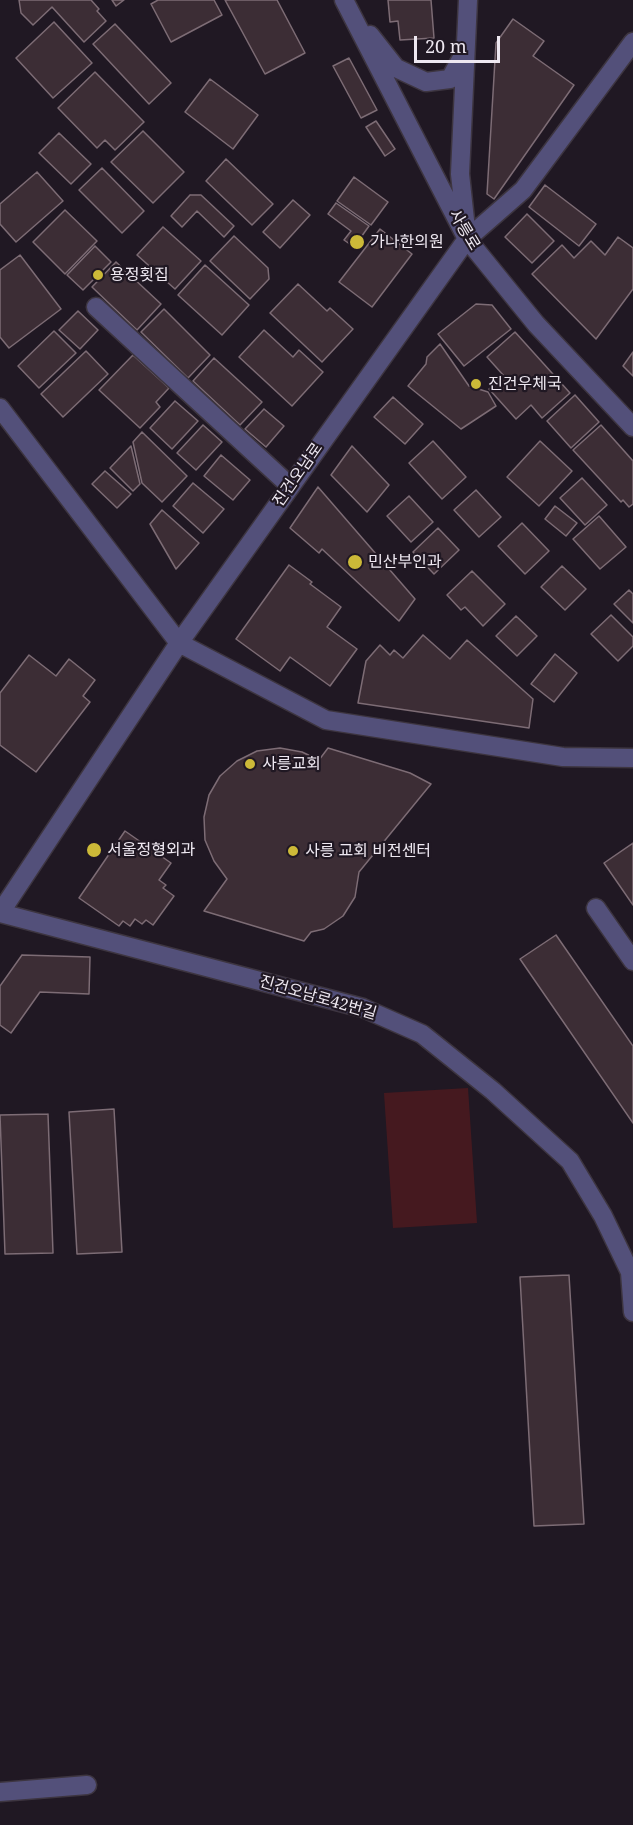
<!DOCTYPE html>
<meta charset="utf-8">
<style>
body{margin:0}
#map{position:relative;width:633px;height:1825px;overflow:hidden;background:#201823;font-family:"Noto Serif",serif}
canvas{display:block}
.scale{position:absolute;left:414px;top:36px;width:86px;height:27px;box-sizing:border-box;border:3px solid #eee8f1;border-top:0;padding-left:8px;font-size:18px;line-height:21px;white-space:nowrap;color:#eee8f1;-webkit-text-stroke:4px #201823;paint-order:stroke}
</style>
<div id="map">
<canvas width="633" height="1825"></canvas>
<div class="scale">20 m</div>
</div>
<script>
const ctx = document.querySelector('canvas').getContext('2d');
ctx.lineJoin = 'round';
function fill(path, color) {
  ctx.fillStyle = color;
  ctx.fill(path, 'evenodd');
}
function toPath(rows) {
  const path = new Path2D();
  for (const r of rows) {
    path.moveTo(r[0], r[1]);
    for (let i = 2; i < r.length; i += 2) path.lineTo(r[i], r[i + 1]);
  }
  return path;
}
function strokePath(path, color, width, dash) {
  ctx.strokeStyle = color;
  ctx.lineWidth = width;
  ctx.lineCap = dash ? 'butt' : 'round';
  ctx.setLineDash(dash || []);
  ctx.stroke(path);
}
function write(font, color, halo, rows, align = 'center') {
  ctx.font = font + ' "Noto Serif","Noto Sans KR",serif';
  ctx.lineWidth = 4.5;
  ctx.setLineDash([]);
  ctx.textBaseline = 'middle';
  ctx.strokeStyle = halo;
  ctx.fillStyle = color;
  for (const [text, x, y, turn = 0] of rows) {
    ctx.save();
    ctx.translate(x, y);
    ctx.rotate((+turn || 0) * Math.PI / 180);
    ctx.textAlign = isNaN(turn) ? turn : align;
    if (halo) ctx.strokeText(text, 0, 0);
    ctx.fillText(text, 0, 0);
    ctx.restore();
  }
}
fill(toPath([
 [468,1088,477,1223,393,1228,384,1093]
]), '#45191f');
const building = toPath([
 [19,0,91,0,99,9,97,11,106,21,84,42,52,7,33,25,21,13,19,0],
 [112,0,124,0,116,6,112,0],
 [158,0,214,0,222,15,171,42,151,4,158,0],
 [225,0,277,0,305,53,265,74,225,0],
 [388,0,431,0,434,38,400,40,398,21,390,22,388,0],
 [513,19,544,41,533,56,574,85,494,199,487,194,496,43,513,19],
 [54,22,92,63,53,98,16,58,54,22],
 [115,24,171,83,149,104,93,44,115,24],
 [349,58,377,110,361,118,333,66,349,58],
 [95,72,144,122,115,150,105,140,97,148,58,108,95,72],
 [210,79,258,115,233,149,185,112,210,79],
 [376,121,395,149,385,156,366,127,376,121],
 [143,131,184,172,153,203,111,162,143,131],
 [59,133,91,164,71,184,39,153,59,133],
 [226,159,273,204,252,225,206,181,226,159],
 [102,168,144,211,122,233,79,190,102,168],
 [37,172,63,201,16,242,0,224,0,204,37,172],
 [354,177,388,202,371,225,337,201,354,177],
 [545,185,596,224,579,246,529,207,545,185],
 [190,195,201,195,234,226,224,237,197,211,182,227,171,216,190,195],
 [293,200,310,215,280,248,263,232,293,200],
 [336,203,369,226,354,247,344,240,351,231,328,214,336,203],
 [65,210,97,241,65,274,33,242,65,210],
 [527,214,554,241,532,263,505,237,527,214],
 [163,227,201,261,175,289,137,255,163,227],
 [380,229,412,254,372,307,339,282,380,229],
 [234,236,268,268,269,279,250,299,210,261,234,236],
 [618,237,633,248,633,289,596,339,532,274,562,245,574,258,591,241,605,255,618,237],
 [95,246,111,262,83,290,67,275,95,246],
 [20,255,61,309,9,348,0,337,0,270,20,255],
 [116,262,161,304,137,330,92,287,116,262],
 [205,265,249,305,222,335,178,295,205,265],
 [298,284,327,311,330,308,353,329,322,362,270,313,298,284],
 [476,304,492,305,511,329,464,366,438,334,476,304],
 [164,309,210,355,188,378,141,332,164,309],
 [78,311,98,330,80,349,59,330,78,311],
 [264,330,293,357,299,350,323,372,292,406,239,357,264,330],
 [54,331,76,353,39,388,18,366,54,331],
 [515,332,570,393,542,418,531,405,516,419,489,389,504,376,487,357,515,332],
 [440,344,469,386,488,392,496,406,461,429,408,386,426,364,427,357,440,344],
 [86,351,108,374,63,417,41,394,86,351],
 [633,352,633,376,623,366,633,352],
 [133,355,169,388,156,402,160,407,140,428,99,390,133,355],
 [214,358,262,402,240,425,193,381,214,358],
 [575,395,599,422,571,448,547,421,575,395],
 [393,397,423,424,405,444,374,417,393,397],
 [175,401,198,421,172,449,150,428,175,401],
 [264,409,284,426,266,447,245,429,264,409],
 [203,425,222,442,196,470,177,453,203,425],
 [601,425,633,461,633,504,629,507,623,500,621,502,573,450,601,425],
 [142,432,187,476,162,502,142,483,133,442,142,432],
 [433,441,466,477,442,499,409,463,433,441],
 [540,441,572,471,539,506,507,477,540,441],
 [131,446,140,484,133,491,110,468,131,446],
 [352,446,389,485,367,512,331,475,352,446],
 [221,455,250,480,233,500,204,476,221,455],
 [105,471,131,494,117,508,92,484,105,471],
 [582,478,607,505,585,525,560,498,582,478],
 [193,483,224,509,203,533,173,506,193,483],
 [318,487,415,599,399,621,322,549,319,553,290,528,318,487],
 [476,490,501,517,479,537,454,510,476,490],
 [409,496,433,522,411,542,387,516,409,496],
 [555,506,577,523,566,536,545,519,555,506],
 [162,510,199,543,176,569,150,524,162,510],
 [599,516,626,547,600,569,573,539,599,516],
 [522,523,549,551,525,574,498,546,522,523],
 [438,528,459,550,434,574,413,552,438,528],
 [289,565,312,582,310,584,341,607,327,627,357,649,330,686,290,657,280,671,236,639,289,565],
 [562,566,586,589,565,610,541,587,562,566],
 [472,571,505,604,483,626,465,607,461,610,447,595,472,571],
 [629,590,633,594,633,623,614,604,629,590],
 [611,615,633,637,633,646,618,661,591,634,611,615],
 [516,616,537,636,517,656,496,636,516,616],
 [423,635,450,659,467,640,533,699,529,728,358,703,366,661,380,645,390,655,394,650,403,658,423,635],
 [555,654,577,673,554,702,531,684,555,654],
 [29,655,56,676,69,659,95,680,83,696,90,702,36,772,0,745,0,693,29,655],
 [280,748,302,752,319,760,328,748,410,773,431,784,359,872,355,897,343,916,324,929,311,932,304,941,204,911,227,879,214,861,205,840,204,817,209,795,220,776,237,761,257,751,280,748],
 [125,831,171,863,159,880,166,885,163,888,174,896,153,925,146,920,142,924,135,919,130,926,123,921,119,926,79,898,125,831],
 [633,843,633,905,604,863,633,843],
 [556,935,633,1046,633,1123,520,959,556,935],
 [22,955,90,957,89,994,40,992,11,1033,0,1025,0,986,22,955],
 [114,1109,122,1252,77,1254,69,1112,114,1109],
 [48,1114,53,1253,5,1254,0,1115,48,1114],
 [569,1275,584,1524,534,1526,520,1277,569,1275]
]);
fill(building, '#3c2d35');
strokePath(building, '#7d6c75', 1.5);
const minor = toPath([
 [344,0,467,239,536,324,633,427],
 [370,35,396,68,426,82,450,79,464,54],
 [466,229,460,174,468,0],
 [96,307,290,486],
 [0,408,179,643,326,720,563,757,633,758],
 [596,908,633,961],
 [0,913,179,643,467,239,523,190,633,42],
 [0,913,363,1008,422,1034,493,1091,570,1161,603,1216,630,1272,633,1312],
 [0,1792,87,1785]
]);
strokePath(minor, '#3d3540', 21);
strokePath(minor, '#53507a', 18);
for (const [x, y, r, color] of [
 [357,242,8,"#ccb938"],
 [98,275,6,"#ccb938"],
 [476,384,6,"#ccb938"],
 [355,562,8,"#ccb938"],
 [250,764,6,"#ccb938"],
 [94,850,8,"#ccb938"],
 [293,851,6,"#ccb938"]
]) {
  const dot = new Path2D();
  dot.arc(x, y, r, 0, 2 * Math.PI);
  ctx.fillStyle = color;
  ctx.fill(dot);
  strokePath(dot, '#201823', 2);
}
write('16px', '#eee8f1', '#201823', [
 ["사릉로",464,230,59],
 ["진건오남로",298,475,-55],
 ["진건오남로42번길",318,998,16]
]);
write('16px', '#eee8f1', '#201823', [
 ["가나한의원",370,242],
 ["용정횟집",110,275],
 ["진건우체국",488,384],
 ["민산부인과",368,562],
 ["사릉교회",262,764],
 ["서울정형외과",107,850],
 ["사릉 교회 비전센터",305,851]
], 'left');
</script>
